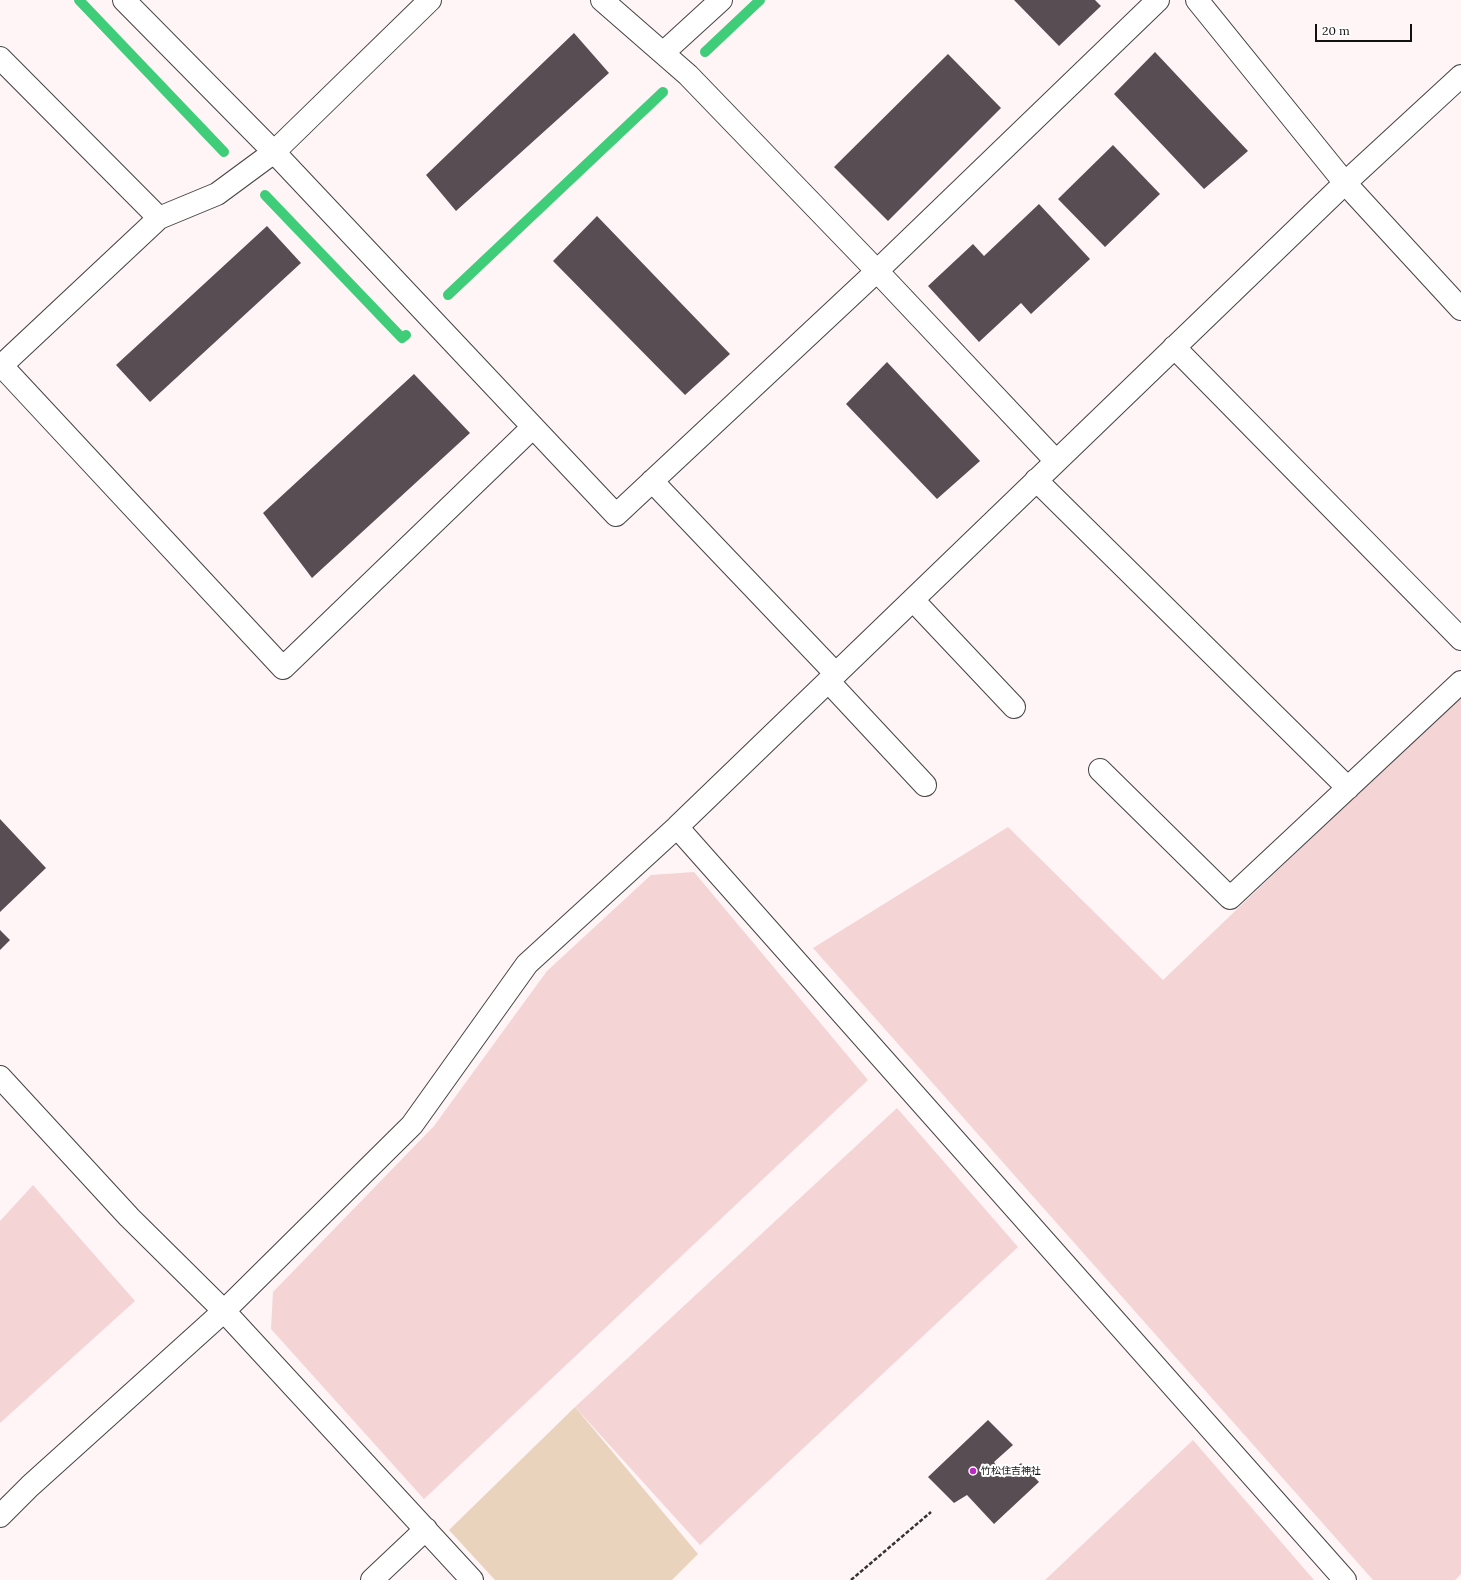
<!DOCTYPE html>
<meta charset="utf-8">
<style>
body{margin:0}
#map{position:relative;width:1461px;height:1580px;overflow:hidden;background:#fff4f6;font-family:Lora,serif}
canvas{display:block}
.scale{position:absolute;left:1315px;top:24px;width:97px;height:18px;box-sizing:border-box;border:2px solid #111;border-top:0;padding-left:5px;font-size:12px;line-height:14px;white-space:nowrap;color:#111;-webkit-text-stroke:3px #fff;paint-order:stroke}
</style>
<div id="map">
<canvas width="1461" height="1580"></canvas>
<div class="scale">20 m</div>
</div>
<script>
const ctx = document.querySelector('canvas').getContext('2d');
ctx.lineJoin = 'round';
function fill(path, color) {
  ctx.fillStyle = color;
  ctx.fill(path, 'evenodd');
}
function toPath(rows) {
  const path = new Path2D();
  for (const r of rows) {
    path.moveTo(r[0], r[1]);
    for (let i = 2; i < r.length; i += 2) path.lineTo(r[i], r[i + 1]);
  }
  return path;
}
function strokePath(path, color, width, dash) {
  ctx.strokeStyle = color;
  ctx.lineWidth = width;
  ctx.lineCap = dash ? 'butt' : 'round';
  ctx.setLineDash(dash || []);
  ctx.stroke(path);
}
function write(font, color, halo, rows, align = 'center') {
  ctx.font = font + ' Lora,"Noto Sans JP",serif';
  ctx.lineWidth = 4;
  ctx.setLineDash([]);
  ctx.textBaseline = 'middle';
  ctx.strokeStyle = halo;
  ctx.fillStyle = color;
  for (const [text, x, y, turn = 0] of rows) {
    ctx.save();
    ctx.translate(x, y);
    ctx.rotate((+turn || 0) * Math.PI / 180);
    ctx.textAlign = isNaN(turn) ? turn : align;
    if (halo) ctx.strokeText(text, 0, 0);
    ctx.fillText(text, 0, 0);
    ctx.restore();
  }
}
fill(toPath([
 [1461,695,1461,1574,1455,1580,1373,1580,813,948,1008,827,1163,980],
 [694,872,868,1080,424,1499,271,1329,273,1292,434,1126,547,971,651,875],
 [897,1108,1018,1247,700,1545,575,1407],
 [33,1185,135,1301,0,1423,0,1221],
 [1193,1440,1314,1580,1045,1580]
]), '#f5d4d6');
fill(toPath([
 [575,1407,698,1554,672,1580,495,1580,449,1530]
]), '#ead3bd');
strokePath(toPath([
 [79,0,224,152],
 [705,52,760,0],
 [265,195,402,338,406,335],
 [448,295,663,92]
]), '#40cd79', 10);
fill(toPath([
 [1014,0,1095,0,1101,6,1059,46],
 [574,33,609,73,456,211,426,175],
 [1155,52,1248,151,1204,189,1114,94],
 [948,54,1001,108,888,221,834,167],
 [1113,145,1160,194,1105,247,1058,199],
 [1039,204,1090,259,1031,314,1021,303,979,342,928,286,973,244,984,256],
 [597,216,730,354,685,395,553,261],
 [267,226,301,263,150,402,116,365],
 [887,362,980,461,937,499,846,404],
 [414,374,470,433,312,578,263,513],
 [0,819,46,868,0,912],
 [0,930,10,940,0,950],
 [988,1420,1013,1445,994,1462,1004,1478,1021,1463,1039,1482,994,1524,967,1495,954,1503,928,1477]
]), '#594d54');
const minor = toPath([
 [124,0,274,152,616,515,877,271,1158,0],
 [602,0,688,75,877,271,1056,461],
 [663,53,721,0],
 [0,58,159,218,217,194,274,152,430,0],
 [1174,347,1461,639],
 [0,364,283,668,533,427],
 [0,367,159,218],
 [1036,480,1348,788],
 [652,481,836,674],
 [913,600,1014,707],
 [828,681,925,785],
 [1100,770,1230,898,1461,682],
 [677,827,1345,1580],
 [0,1077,129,1217,224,1311,472,1580],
 [0,1516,30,1486,224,1311,412,1125,527,964,677,827,1345,183,1461,76],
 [372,1580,426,1529]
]);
const tertiary = toPath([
 [1197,0,1345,183,1461,309]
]);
strokePath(minor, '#444', 24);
strokePath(tertiary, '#444', 24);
strokePath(toPath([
 [851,1580,931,1512]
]), '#333', 2.5, [4, 2]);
strokePath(minor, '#fff', 22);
strokePath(tertiary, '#fff', 22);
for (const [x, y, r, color] of [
 [973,1471,4,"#bb28c2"]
]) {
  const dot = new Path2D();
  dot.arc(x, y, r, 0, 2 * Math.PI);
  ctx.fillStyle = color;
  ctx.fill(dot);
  strokePath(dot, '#fff', 1.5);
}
write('10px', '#111', '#fff', [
 ["竹松住吉神社",981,1471]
], 'left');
</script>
